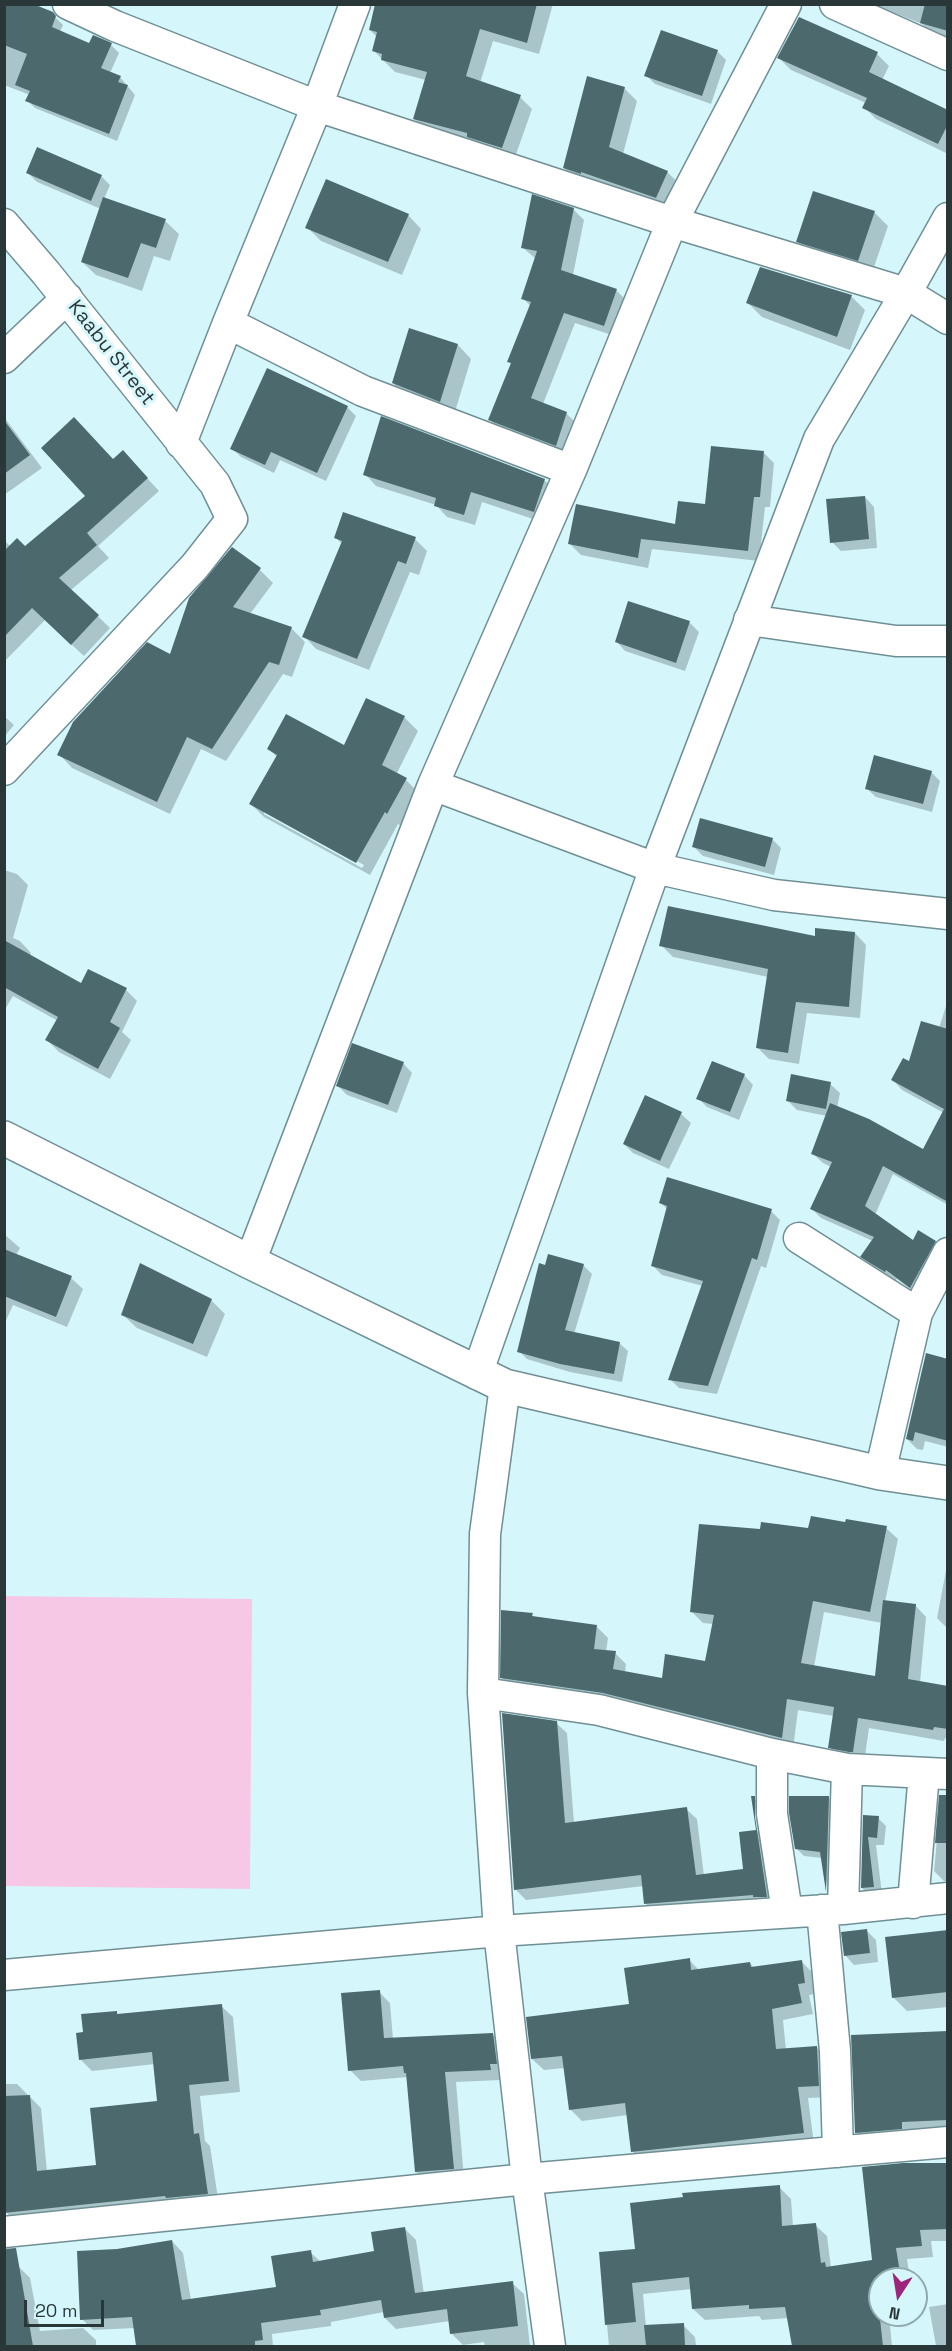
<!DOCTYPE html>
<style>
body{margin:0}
#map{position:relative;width:952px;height:2351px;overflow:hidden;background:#d5f7fc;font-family:"Space Grotesk",sans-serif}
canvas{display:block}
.frame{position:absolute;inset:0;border:6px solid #2a3739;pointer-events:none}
.north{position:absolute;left:868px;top:2267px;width:60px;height:60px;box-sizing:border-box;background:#d5f7fc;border:2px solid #91aaae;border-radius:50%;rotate:192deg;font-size:16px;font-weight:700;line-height:24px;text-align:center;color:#2a3739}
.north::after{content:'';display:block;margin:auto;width:21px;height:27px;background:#9d257d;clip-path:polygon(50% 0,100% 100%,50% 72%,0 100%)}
.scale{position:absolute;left:24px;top:2300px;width:80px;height:27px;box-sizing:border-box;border:3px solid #2a3739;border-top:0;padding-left:8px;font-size:18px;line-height:21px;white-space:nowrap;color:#2a3739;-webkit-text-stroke:4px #d5f7fc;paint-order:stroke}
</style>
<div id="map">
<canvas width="952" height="2351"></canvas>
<div class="frame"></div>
<div class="north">N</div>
<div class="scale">20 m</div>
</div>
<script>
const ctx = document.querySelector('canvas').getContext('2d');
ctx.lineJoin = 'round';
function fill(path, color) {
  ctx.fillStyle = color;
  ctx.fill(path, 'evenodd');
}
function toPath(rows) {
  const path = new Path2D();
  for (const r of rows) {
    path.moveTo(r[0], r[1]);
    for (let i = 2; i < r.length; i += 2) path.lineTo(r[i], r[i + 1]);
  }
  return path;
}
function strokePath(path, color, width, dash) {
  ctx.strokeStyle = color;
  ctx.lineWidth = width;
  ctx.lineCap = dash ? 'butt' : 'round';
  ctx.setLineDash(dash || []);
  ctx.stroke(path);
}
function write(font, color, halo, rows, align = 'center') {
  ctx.font = font + ' "Space Grotesk",sans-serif';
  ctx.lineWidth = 6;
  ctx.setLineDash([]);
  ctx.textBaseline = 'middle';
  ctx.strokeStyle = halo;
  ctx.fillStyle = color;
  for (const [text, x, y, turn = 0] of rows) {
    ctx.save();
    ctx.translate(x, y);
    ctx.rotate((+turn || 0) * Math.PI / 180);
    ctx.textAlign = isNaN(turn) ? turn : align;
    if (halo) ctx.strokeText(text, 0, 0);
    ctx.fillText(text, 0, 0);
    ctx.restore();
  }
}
fill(toPath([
 [5,1596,252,1599,250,1889,5,1886]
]), '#f7c8e5');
fill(toPath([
 [4,4,39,6,52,14,63,25,60,32,90,45,111,45,119,53,110,73,120,77,135,95,117,141,35,108,27,100,30,95,4,85],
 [377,4,553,4,539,54,493,41,480,83,520,97,532,109,514,160,427,131,414,119,426,80,395,72,374,51,377,37,370,30],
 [873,4,948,4,948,39,933,35,922,24],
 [717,51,726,60,711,104,655,84,646,75],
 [877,54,889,66,882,80,948,112,948,154,876,119,864,107,866,103,791,70,779,58],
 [624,88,637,101,623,154,667,172,680,184,669,210,577,180,564,168],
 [28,173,101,176,110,185,104,199,165,221,179,234,170,261,154,256,142,291,96,275,82,262,101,209,37,182],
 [573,209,584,220,573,275,616,290,627,301,615,336,575,323,543,404,566,413,577,424,566,455,501,430,490,420,512,364,509,362,531,307,523,298,536,259,522,247],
 [874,212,888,226,872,273,812,255,798,241],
 [408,215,421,229,402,275,321,241,307,227],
 [851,296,865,310,850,350,762,317,748,303],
 [458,345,471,359,454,415,407,397,393,383],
 [347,407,356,416,326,481,280,460,274,473,241,457,232,448],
 [4,417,42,468,4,495],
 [764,453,774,463,770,507,765,507,759,561,652,549,648,568,581,555,570,544,677,526,707,506],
 [113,461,135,465,159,491,98,546,109,558,71,590,110,628,84,656,45,620,4,662,4,540,11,547,25,548,87,496],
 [365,474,544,480,556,491,545,523,482,502,475,525,447,517,436,505,376,486],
 [865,497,874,507,877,548,841,551,832,542],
 [336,538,415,539,427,551,419,575,410,572,369,670,316,649,304,636,342,544],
 [232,549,260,570,273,583,250,614,291,628,305,642,292,677,283,674,226,761,201,749,170,814,72,768,59,754,171,656],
 [629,603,690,623,699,632,685,671,625,651,616,641],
 [367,700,405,718,418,731,396,775,406,780,419,793,401,826,398,824,370,875,264,817,251,804,277,757,269,749,344,747],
 [264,811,364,865,362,868,264,814],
 [4,716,14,725,4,737],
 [931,772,940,781,932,812,876,797,866,788],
 [772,839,781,848,774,875,703,856,694,847],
 [4,870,17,874,28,885,13,938,20,941,31,953,30,956,82,985,126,990,137,1001,122,1032,131,1040,110,1079,59,1052,47,1040,58,1021,13,996,4,1011],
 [855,933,866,945,860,1018,807,1013,799,1064,769,1059,757,1047,768,977,673,957,661,945,816,938],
 [946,1006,948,1007,948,1205,893,1174,875,1215,913,1243,918,1232,935,1242,945,1252,921,1297,897,1279,895,1281,872,1266,862,1256,873,1241,821,1218,812,1209,831,1167,823,1163,813,1154,827,1116,797,1110,788,1101,830,1084,840,1093,837,1108,924,1151,944,1113,902,1090,893,1080,910,1063,939,1028],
 [403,1063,412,1073,397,1113,347,1095,338,1086],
 [744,1075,753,1085,739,1120,707,1107,698,1098],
 [646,1097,681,1114,691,1123,669,1169,633,1153,624,1144],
 [661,1203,771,1211,780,1220,766,1268,761,1266,717,1394,679,1388,670,1379,703,1286,662,1275,653,1266,668,1210],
 [4,1234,20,1248,16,1255,71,1278,83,1289,67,1327,13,1305,4,1325],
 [549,1256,584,1266,592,1274,574,1334,619,1343,628,1351,622,1382,570,1372,527,1359,519,1351],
 [211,1300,225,1314,207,1357,137,1328,123,1315],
 [948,1360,948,1447,925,1441,923,1450,917,1449,907,1439],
 [886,1528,898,1539,885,1602,915,1605,926,1617,920,1683,948,1687,948,1738,945,1738,944,1741,869,1728,864,1763,841,1759,830,1747,834,1716,798,1710,793,1749,513,1689,502,1678,532,1615,535,1618,597,1627,608,1638,606,1652,615,1653,626,1664,625,1673,663,1680,706,1663,713,1624,703,1623,692,1612,761,1531],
 [824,1612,882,1623,877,1677,814,1667],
 [948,1560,948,1629,937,1618],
 [556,1723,567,1733,574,1823,686,1809,697,1819,704,1876,744,1871,741,1833,758,1831,754,1798,765,1809,777,1907,656,1914,646,1904,644,1886,526,1900,515,1889],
 [828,1797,836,1805,833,1897,828,1891,822,1858,804,1856,796,1848],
 [941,1797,948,1797,948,1881,944,1881,934,1871],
 [864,1816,878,1818,886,1826,884,1845,876,1845,882,1894,870,1896,862,1888],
 [867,1931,876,1940,878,1962,854,1965,845,1955],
 [948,1932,948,2007,907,2011,893,1997],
 [689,1960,699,1970,750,1963,754,1968,802,1962,813,1973,816,1994,809,1995,813,2014,783,2020,786,2050,817,2048,828,2059,830,2097,808,2098,814,2144,644,2163,632,2151,628,2115,582,2121,570,2109,565,2068,544,2070,532,2059,631,2005],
 [379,1992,390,2003,393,2039,493,2035,504,2046,501,2080,456,2082,464,2179,427,2182,416,2172,408,2077,361,2081,350,2070],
 [221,2006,233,2017,240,2092,200,2096,205,2141,210,2146,219,2205,17,2224,6,2212,4,2199,4,2084,17,2084,41,2108,47,2172,98,2166,159,2102,155,2064,92,2071,80,2059,84,2034,117,2013,119,2015],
 [948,2033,948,2133,870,2146,856,2132],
 [948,2164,948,2241,931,2241,933,2257,907,2259,910,2279,880,2279,880,2315,889,2315,892,2346,793,2346,789,2318,762,2320,759,2316,705,2320,693,2309,692,2289,643,2294,646,2327,683,2325,695,2337,696,2346,609,2346,600,2253,637,2250,779,2187,791,2199,793,2226,815,2225,827,2236,831,2268,873,2261],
 [405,2229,416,2240,424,2294,512,2283,524,2294,530,2346,485,2346,484,2342,463,2345,451,2333,450,2321,396,2329,385,2318,384,2312,331,2322,331,2326,272,2334,273,2346,138,2346,135,2328,93,2330,82,2319,117,2250,172,2241,183,2253,191,2300,278,2289,310,2252,321,2262,375,2252],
 [18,2266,30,2278,40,2331,83,2328,96,2340,96,2346,4,2346,4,2268],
 [948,2304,948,2346,936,2346,929,2307]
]), '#0003');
fill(toPath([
 [4,4,33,4,53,12,56,16,52,27,89,43,93,35,112,43,101,68,121,76,118,82,128,85,109,134,25,101,30,91,15,85,27,54,4,45],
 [375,4,537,4,527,43,480,29,466,76,521,95,502,148,467,137,467,133,413,119,427,72,381,60,382,54,372,51,377,32,369,30],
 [925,4,948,4,948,31,920,23],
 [799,17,878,52,869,72,948,110,948,124,938,144,862,108,867,98,777,58],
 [661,30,718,50,702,96,644,76],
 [587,76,625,87,609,147,668,171,656,198,581,172,581,174,563,168],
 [37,147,102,175,91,201,26,173],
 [326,179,409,214,388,262,305,228],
 [813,191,875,211,858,261,796,242],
 [532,194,574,208,561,270,617,289,604,326,564,313,531,398,567,412,556,446,488,420,511,363,507,362,531,302,521,299,537,251,521,248],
 [103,197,166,219,156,248,141,243,128,278,81,262],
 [760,267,852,295,837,337,746,303],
 [409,328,458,344,440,402,392,383],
 [267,368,348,406,317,473,271,452,265,465,230,449],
 [381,416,545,479,534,512,471,492,464,515,434,506,436,498,363,475],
 [74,417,113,459,123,450,148,478,87,533,97,545,59,578,99,615,71,645,32,608,4,637,4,551,17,538,25,546,85,496,41,448],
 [4,420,30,455,4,474],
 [711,446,764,451,760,497,754,497,748,551,641,539,638,558,568,544,576,504,675,524,678,501,705,504],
 [865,496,869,539,830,543,826,499],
 [343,512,416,537,406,564,398,561,357,659,302,637,342,541,334,538],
 [232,547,261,568,233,607,292,627,279,665,269,662,212,749,187,737,157,802,57,755,73,722,147,642,170,654,189,598],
 [628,601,690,621,676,663,615,642],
 [366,698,405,716,382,765,407,778,387,814,385,812,356,863,249,804,277,755,267,749,286,714,344,745],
 [874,755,932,771,923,804,865,789],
 [700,818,773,838,765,867,692,847],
 [668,906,815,936,815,928,855,932,849,1007,796,1002,788,1053,756,1048,768,969,659,946],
 [4,940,81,983,88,969,127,988,110,1022,120,1028,98,1069,45,1040,58,1017,4,987],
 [921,1021,948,1029,948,1202,883,1166,865,1206,913,1240,918,1230,936,1241,910,1288,886,1270,885,1272,860,1257,874,1237,810,1209,832,1162,811,1154,830,1103,869,1119,923,1149,944,1109,891,1080,903,1058,909,1061],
 [352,1043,404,1062,388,1105,336,1086],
 [712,1061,745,1074,730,1112,696,1099],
 [791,1074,831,1082,826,1109,786,1101],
 [645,1095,682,1112,660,1161,623,1144],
 [667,1177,772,1209,757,1260,752,1258,708,1386,668,1380,703,1281,651,1266,667,1206,659,1203],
 [4,1249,72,1276,56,1317,4,1296],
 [548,1254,584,1264,565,1330,620,1342,614,1374,560,1364,517,1352,539,1263,545,1265],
 [140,1263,212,1299,193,1344,121,1315],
 [926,1353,948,1359,948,1441,915,1432,913,1441,906,1439],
 [811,1516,845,1522,846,1519,887,1526,870,1612,813,1601,801,1663,875,1676,883,1600,916,1604,908,1679,948,1686,948,1729,934,1727,933,1730,858,1718,853,1752,849,1752,828,1748,834,1707,787,1699,782,1738,603,1693,500,1678,501,1610,533,1613,532,1616,597,1625,594,1649,616,1651,613,1669,662,1678,665,1654,705,1661,714,1615,690,1612,699,1524,760,1529,761,1522,808,1528],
 [502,1713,557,1721,565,1823,687,1807,696,1875,743,1869,739,1832,756,1830,751,1796,755,1796,755,1817,767,1897,753,1897,753,1895,644,1904,641,1875,514,1890],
 [939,1795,948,1795,948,1843,935,1843],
 [789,1796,829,1796,826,1892,820,1852,795,1849,789,1813],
 [863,1815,879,1816,877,1838,868,1837,874,1887,861,1888],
 [867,1929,870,1953,844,1956,841,1932],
 [948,1930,948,1992,892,1998,885,1937],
 [690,1958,691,1970,750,1962,751,1967,802,1960,805,1983,798,1984,802,2003,772,2009,776,2049,817,2046,819,2086,798,2087,804,2133,631,2152,625,2103,569,2110,562,2056,531,2059,526,2017,629,2004,624,1968],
 [380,1990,384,2038,493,2033,497,2064,490,2064,491,2070,445,2072,454,2169,415,2172,406,2073,404,2073,403,2066,348,2071,341,1993],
 [222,2004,229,2081,189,2085,194,2134,199,2133,208,2194,166,2198,165,2196,4,2213,4,2096,30,2095,37,2171,96,2165,90,2108,157,2101,152,2052,79,2060,76,2033,83,2032,81,2014,117,2011,117,2014],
 [948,2031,948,2120,902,2122,902,2129,855,2133,851,2035],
 [903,2163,948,2163,948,2229,920,2230,922,2246,896,2248,901,2279,880,2279,880,2319,883,2346,792,2346,785,2307,749,2309,749,2305,692,2309,689,2277,632,2283,636,2322,605,2325,599,2252,635,2249,630,2203,683,2197,682,2193,780,2185,782,2226,816,2223,821,2263,825,2262,826,2267,872,2260,862,2167],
 [405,2227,415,2293,513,2281,518,2326,450,2334,447,2309,384,2318,381,2300,320,2310,321,2315,261,2323,263,2340,255,2341,255,2346,136,2346,132,2317,80,2320,77,2251,117,2249,172,2240,182,2300,276,2287,271,2256,311,2250,313,2262,374,2251,371,2232],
 [16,2248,33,2346,4,2346,4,2249],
 [684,2323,685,2346,646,2346,644,2325]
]), '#4c6a6e');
const street = toPath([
 [68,4,115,26,317,106,672,222,906,293,948,319],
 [835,4,948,55],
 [4,224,46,273,215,484,232,519,195,566,4,770],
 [228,323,363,391,571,470],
 [4,358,67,298],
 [181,443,228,323,317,106,355,4],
 [749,620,896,641,948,641],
 [433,785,655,868,774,895,948,914],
 [799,1238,917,1313],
 [250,1262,433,785,571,470,672,222,786,4],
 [477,1374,655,868,819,439,906,293,948,218],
 [505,1386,485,1534,483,1693,499,1931,527,2179,550,2346],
 [880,1473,917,1313,948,1253],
 [483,1693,599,1710,772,1754,847,1769,948,1774],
 [772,1754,772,1814,787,1912],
 [913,1903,924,1773],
 [843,1909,847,1769],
 [822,1910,835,2051,838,2152],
 [4,1975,499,1931,843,1909,948,1898],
 [4,2232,527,2179,948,2142]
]);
const secondary = toPath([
 [4,1138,250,1262,505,1386,880,1473,948,1483]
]);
strokePath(street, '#708f94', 33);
strokePath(secondary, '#708f94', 36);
strokePath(street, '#fff', 30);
strokePath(secondary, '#fff', 33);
write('20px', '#2a3739', '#d5f7fc', [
 ["Kaabu Street",111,353,52]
]);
</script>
